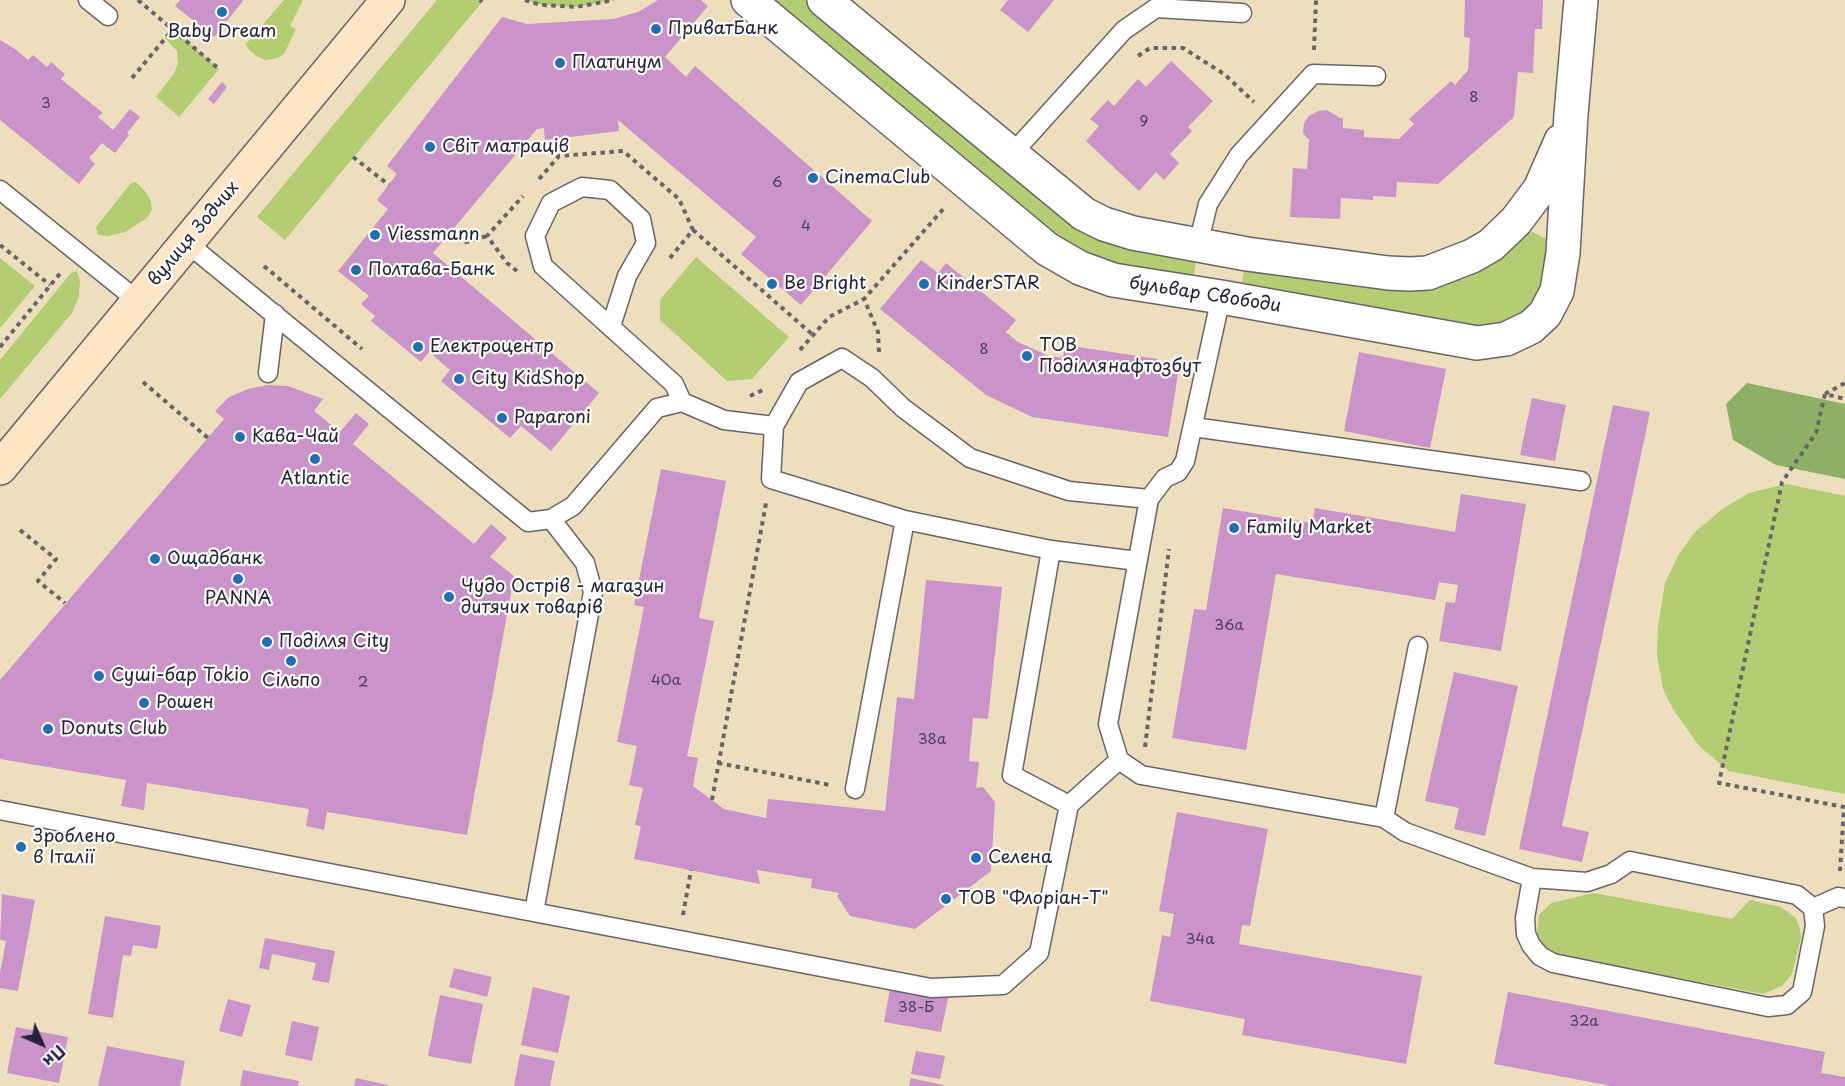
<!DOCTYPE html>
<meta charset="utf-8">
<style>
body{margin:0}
#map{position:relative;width:1845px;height:1086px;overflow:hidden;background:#eddfbd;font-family:"Playpen Sans",sans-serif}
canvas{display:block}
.north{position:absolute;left:12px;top:1014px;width:60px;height:60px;-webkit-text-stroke:4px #fdfcf7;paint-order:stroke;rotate:135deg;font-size:16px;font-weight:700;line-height:24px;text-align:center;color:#22223b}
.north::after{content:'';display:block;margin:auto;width:21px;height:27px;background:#22223b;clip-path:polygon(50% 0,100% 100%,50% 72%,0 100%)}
</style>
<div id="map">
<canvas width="1845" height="1086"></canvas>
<div class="north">Пн</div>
</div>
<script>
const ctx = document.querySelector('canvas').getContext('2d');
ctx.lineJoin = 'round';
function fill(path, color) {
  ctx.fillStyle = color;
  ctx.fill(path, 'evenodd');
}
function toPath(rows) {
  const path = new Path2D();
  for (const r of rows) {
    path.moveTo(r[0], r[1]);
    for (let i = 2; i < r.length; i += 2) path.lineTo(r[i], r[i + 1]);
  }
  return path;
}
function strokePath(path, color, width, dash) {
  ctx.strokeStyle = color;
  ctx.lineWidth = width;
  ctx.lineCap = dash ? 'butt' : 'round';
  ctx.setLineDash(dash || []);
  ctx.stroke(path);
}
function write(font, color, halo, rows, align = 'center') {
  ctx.font = font + ' "Playpen Sans",sans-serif';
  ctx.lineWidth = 4.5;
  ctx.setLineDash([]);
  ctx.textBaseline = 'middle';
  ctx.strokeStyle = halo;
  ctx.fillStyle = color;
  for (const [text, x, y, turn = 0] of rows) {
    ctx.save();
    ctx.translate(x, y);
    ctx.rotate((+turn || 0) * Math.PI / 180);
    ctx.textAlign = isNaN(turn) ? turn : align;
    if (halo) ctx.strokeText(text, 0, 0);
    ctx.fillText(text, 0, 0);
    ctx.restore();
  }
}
fill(toPath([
 [284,0,303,0,290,26,296,29,284,54,277,58,265,60,256,56,248,49,246,44],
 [437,0,480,0,482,2,285,240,257,217],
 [525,0,614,0,576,7,541,5],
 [748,0,824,0,1084,214,1198,245,1192,292,1113,280],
 [173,29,219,69,179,117,156,97,173,75,178,64,177,51,165,38],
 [136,182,145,191,151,201,152,210,147,218,125,232,108,236,98,235,96,227,131,183],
 [1533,232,1556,244,1563,253,1523,332,1239,300,1247,254,1388,273,1517,234],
 [696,257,789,337,752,379,727,381,660,320,660,300],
 [0,258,35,286,0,328],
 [77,271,80,281,79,296,72,313,0,399,0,360,71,273],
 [1786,484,1845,496,1845,794,1729,771,1699,746,1673,709,1663,689,1657,655,1658,627,1665,583,1679,554,1695,532,1721,510,1749,493],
 [1594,893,1732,919,1750,900,1781,907,1796,918,1800,929,1801,938,1792,974,1782,986,1763,994,1562,956,1546,948,1537,934,1539,915,1551,903]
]), '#b3cd73');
fill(toPath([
 [1747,383,1845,404,1845,479,1776,465,1733,440,1726,404]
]), '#8eb065');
fill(toPath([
 [180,0,242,0,243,1,214,37,175,6],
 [658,0,701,0,708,6,665,57,686,77,695,66,872,221,801,305,741,254,756,237,618,120,619,131,545,140,544,128,537,129,433,253,599,393,551,451,521,426,510,438,441,381,450,370,429,352,421,362,371,321,375,316,361,304,369,296,338,271,388,209,377,200,397,174,387,166,502,17,527,24,613,19,638,12],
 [1008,0,1054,0,1028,32,1000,10],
 [1465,0,1543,0,1542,29,1535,29,1533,73,1518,72,1514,117,1438,184,1397,182,1396,197,1373,196,1373,200,1341,198,1340,219,1290,217,1293,168,1307,169,1309,140,1303,133,1304,123,1309,116,1318,111,1327,110,1340,118,1343,118,1343,128,1364,130,1364,137,1399,139,1414,124,1409,119,1451,81,1455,85,1468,70,1470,38,1464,37],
 [0,40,15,49,28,60,33,55,47,67,51,62,65,74,61,79,103,113,98,117,113,130,130,109,140,117,127,133,129,135,115,153,102,143,89,158,95,164,79,184,0,120],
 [1171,61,1213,101,1188,127,1192,131,1170,154,1179,163,1164,180,1156,172,1139,191,1086,141,1099,126,1090,119,1108,100,1114,106,1138,79,1146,87],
 [222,82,227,87,214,104,208,99],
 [921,260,938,273,946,263,1016,320,1006,332,1018,342,1049,356,1063,358,1065,345,1158,359,1156,370,1178,374,1168,437,1032,417,986,395,880,309],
 [1359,352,1446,369,1430,448,1344,431],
 [268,385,288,386,323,399,314,411,340,432,356,413,369,424,353,444,474,544,491,524,507,538,490,557,514,576,467,835,327,812,324,830,306,826,309,809,147,783,144,810,121,806,126,780,0,759,0,680,224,419,215,411,229,397,248,389],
 [1532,398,1566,405,1555,461,1520,455],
 [1613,405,1650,412,1562,826,1589,832,1582,862,1519,849],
 [661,469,726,481,699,618,714,621,687,756,698,758,693,786,724,809,766,818,768,799,885,811,897,697,914,699,926,580,1002,587,988,719,973,718,969,761,979,762,976,788,983,787,995,802,991,871,915,929,850,916,837,896,839,893,811,888,812,879,757,870,760,884,634,859,641,826,635,825,643,788,629,785,637,746,617,742,644,607,634,605],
 [1461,494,1526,504,1501,651,1439,641,1446,602,1455,603,1458,585,1439,582,1435,600,1276,574,1246,750,1172,738,1194,609,1206,610,1223,508,1312,523,1315,508,1455,532],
 [1454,672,1518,686,1485,836,1454,829,1459,808,1425,801],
 [1177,812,1268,829,1250,926,1242,925,1239,944,1422,976,1406,1064,1242,1035,1245,1019,1150,1001,1162,935,1170,937,1174,914,1159,911],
 [2,894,35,900,18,991,0,988,0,973,6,941,0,940],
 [105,916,161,926,157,949,133,945,131,956,123,955,113,1018,88,1014],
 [265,938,335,951,329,983,312,980,316,963,272,954,269,970,259,968],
 [454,968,492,977,487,997,449,987],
 [891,983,949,994,941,1032,884,1022],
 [533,987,570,996,558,1053,521,1045],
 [1508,992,1825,1052,1821,1073,1845,1077,1845,1086,1612,1086,1494,1064],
 [440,995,483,1004,471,1064,428,1056],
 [228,999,251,1005,242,1037,219,1031],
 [292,1021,319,1027,312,1061,285,1055],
 [16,1027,68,1037,59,1083,7,1073],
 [107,1046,185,1061,180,1086,98,1086],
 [916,1051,945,1056,940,1079,911,1074],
 [520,1054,555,1061,550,1086,514,1086],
 [243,1070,299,1081,298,1086,240,1086],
 [356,1078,388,1085,388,1086,354,1086],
 [911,1078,943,1085,943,1086,909,1086]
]), '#ca93c9');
const lane = toPath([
 [88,0,108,16],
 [1011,155,1124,30,1156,8,1242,13],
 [0,190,138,301],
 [187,243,528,522,551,519,573,506,657,408,682,402,724,420,774,426,799,382,842,358,872,378,903,408,970,458,1069,491,1149,499,1165,478,1178,472,1185,461,1221,297],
 [1198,245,1208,204,1239,155,1313,74,1376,76],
 [611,326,627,276,646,243,641,219,610,190,582,187,551,203,535,236,543,266,674,384,682,402],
 [268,373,275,314],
 [774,426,771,479,905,520,855,789],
 [1193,427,1581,481],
 [1149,499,1108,724,1119,760,1141,775,1384,818,1405,832,1532,878,1525,918,1526,934,1531,945,1540,956,1553,963,1768,1007,1787,1005,1802,992,1815,926,1813,908,1797,895,1630,861,1611,874,1587,882,1532,878],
 [905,520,1051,550,1137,561],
 [1051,550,1012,775,1069,805,1119,760],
 [0,810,931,988,1003,985,1039,953,1069,805],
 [1384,818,1418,646],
 [1813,908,1838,897,1845,898],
 [534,912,593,592,585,563,551,519]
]);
const street = toPath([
 [748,0,1047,249,1080,268,1113,280,1221,297,1477,343,1506,339,1531,327,1545,314,1557,291,1563,253,1571,114,1581,0],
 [824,0,1084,214,1104,224,1133,233,1247,254,1388,273,1409,274,1428,273,1472,256,1491,245,1516,221,1540,189,1561,141]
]);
const secondary = toPath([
 [0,468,388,0]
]);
strokePath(lane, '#696468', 21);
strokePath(street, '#696468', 36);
strokePath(secondary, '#696468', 36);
strokePath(toPath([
 [138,0,219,69],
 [480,0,482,2],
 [525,0,541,5,576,7,614,0],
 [1314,50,1316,0],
 [1138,56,1150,48,1183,48,1224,74,1254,102],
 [132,78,173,29],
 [353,157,389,185],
 [539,179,559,156,623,151,679,199,693,230],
 [450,233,463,243,487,236],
 [0,245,50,285],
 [670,258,693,230,813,335],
 [264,266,362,349],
 [517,271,507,263,487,236,523,196],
 [0,347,62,271],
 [800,350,829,317,864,299],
 [879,352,878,332,864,299,945,207],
 [143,382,208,438],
 [1825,394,1845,383],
 [750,396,765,389],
 [20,530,56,559,38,581,65,603],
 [1145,747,1169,549],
 [718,763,830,785],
 [712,800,766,503],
 [1840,871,1844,807,1719,783,1782,482,1816,433,1825,394,1845,399],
 [683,915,691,870]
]), '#696468', 4, [4.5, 4.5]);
strokePath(lane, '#fff', 18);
strokePath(street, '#fff', 33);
strokePath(secondary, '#fde5c5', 33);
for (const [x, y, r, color] of [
 [222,12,6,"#1f6fb2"],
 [656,29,6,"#1f6fb2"],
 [560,63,6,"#1f6fb2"],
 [430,147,6,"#1f6fb2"],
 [813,178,6,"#1f6fb2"],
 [375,235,6,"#1f6fb2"],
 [356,270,6,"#1f6fb2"],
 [772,284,6,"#1f6fb2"],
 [924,284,6,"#1f6fb2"],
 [418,347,6,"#1f6fb2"],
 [1027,356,6,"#1f6fb2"],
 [459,379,6,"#1f6fb2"],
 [502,418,6,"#1f6fb2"],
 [240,437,6,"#1f6fb2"],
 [315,459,6,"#1f6fb2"],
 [1234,528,6,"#1f6fb2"],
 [155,559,6,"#1f6fb2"],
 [238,579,6,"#1f6fb2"],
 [449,597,6,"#1f6fb2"],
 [267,642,6,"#1f6fb2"],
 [291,661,6,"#1f6fb2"],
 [99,676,6,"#1f6fb2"],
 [144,703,6,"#1f6fb2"],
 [48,729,6,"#1f6fb2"],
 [21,847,6,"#1f6fb2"],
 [976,858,6,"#1f6fb2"],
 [946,899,6,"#1f6fb2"]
]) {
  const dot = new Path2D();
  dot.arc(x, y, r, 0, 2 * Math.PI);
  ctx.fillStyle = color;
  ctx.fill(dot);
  strokePath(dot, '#fdfcf7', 2);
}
write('15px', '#4c3e5e', null, [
 ["8",1474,98],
 ["3",46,104],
 ["9",1144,122],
 ["6",777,183],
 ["4",806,227],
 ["8",984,350],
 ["36а",1229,626],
 ["40а",666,681],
 ["2",363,683],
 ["38а",932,740],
 ["34а",1200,940],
 ["38-Б",916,1008],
 ["32а",1584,1022]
]);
write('18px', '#22223b', '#fdfcf7', [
 ["ПриватБанк",668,29],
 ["Baby Dream",222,32,"center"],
 ["Платинум",572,63],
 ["Світ матраців",442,147],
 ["CinemaClub",825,178],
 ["Viessmann",387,235],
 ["Полтава-Банк",368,270],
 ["Be Bright",784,284],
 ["KinderSTAR",936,284],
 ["ТОВ",1039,346],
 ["Поділлянафтозбут",1039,367],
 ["Електроцентр",430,347],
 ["City KidShop",471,379],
 ["Paparoni",514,418],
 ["Кава-Чай",252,437],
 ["Atlantic",315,479,"center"],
 ["Family Market",1246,528],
 ["Ощадбанк",167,559],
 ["Чудо Острів - магазин",461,587],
 ["дитячих товарів",461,608],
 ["PANNA",238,599,"center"],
 ["Поділля City",279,642],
 ["Суші-бар Tokio",111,676],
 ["Сільпо",291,681,"center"],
 ["Рошен",156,703],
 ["Donuts Club",60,729],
 ["Зроблено",33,837],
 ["в Італії",33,858],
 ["Селена",988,858],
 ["ТОВ \"Флоріан-Т\"",958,899]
], 'left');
write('18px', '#22223b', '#fdfcf7', [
 ["вулиця Зодчих",194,234,-50],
 ["бульвар Свободи",1205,295,9]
]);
</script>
